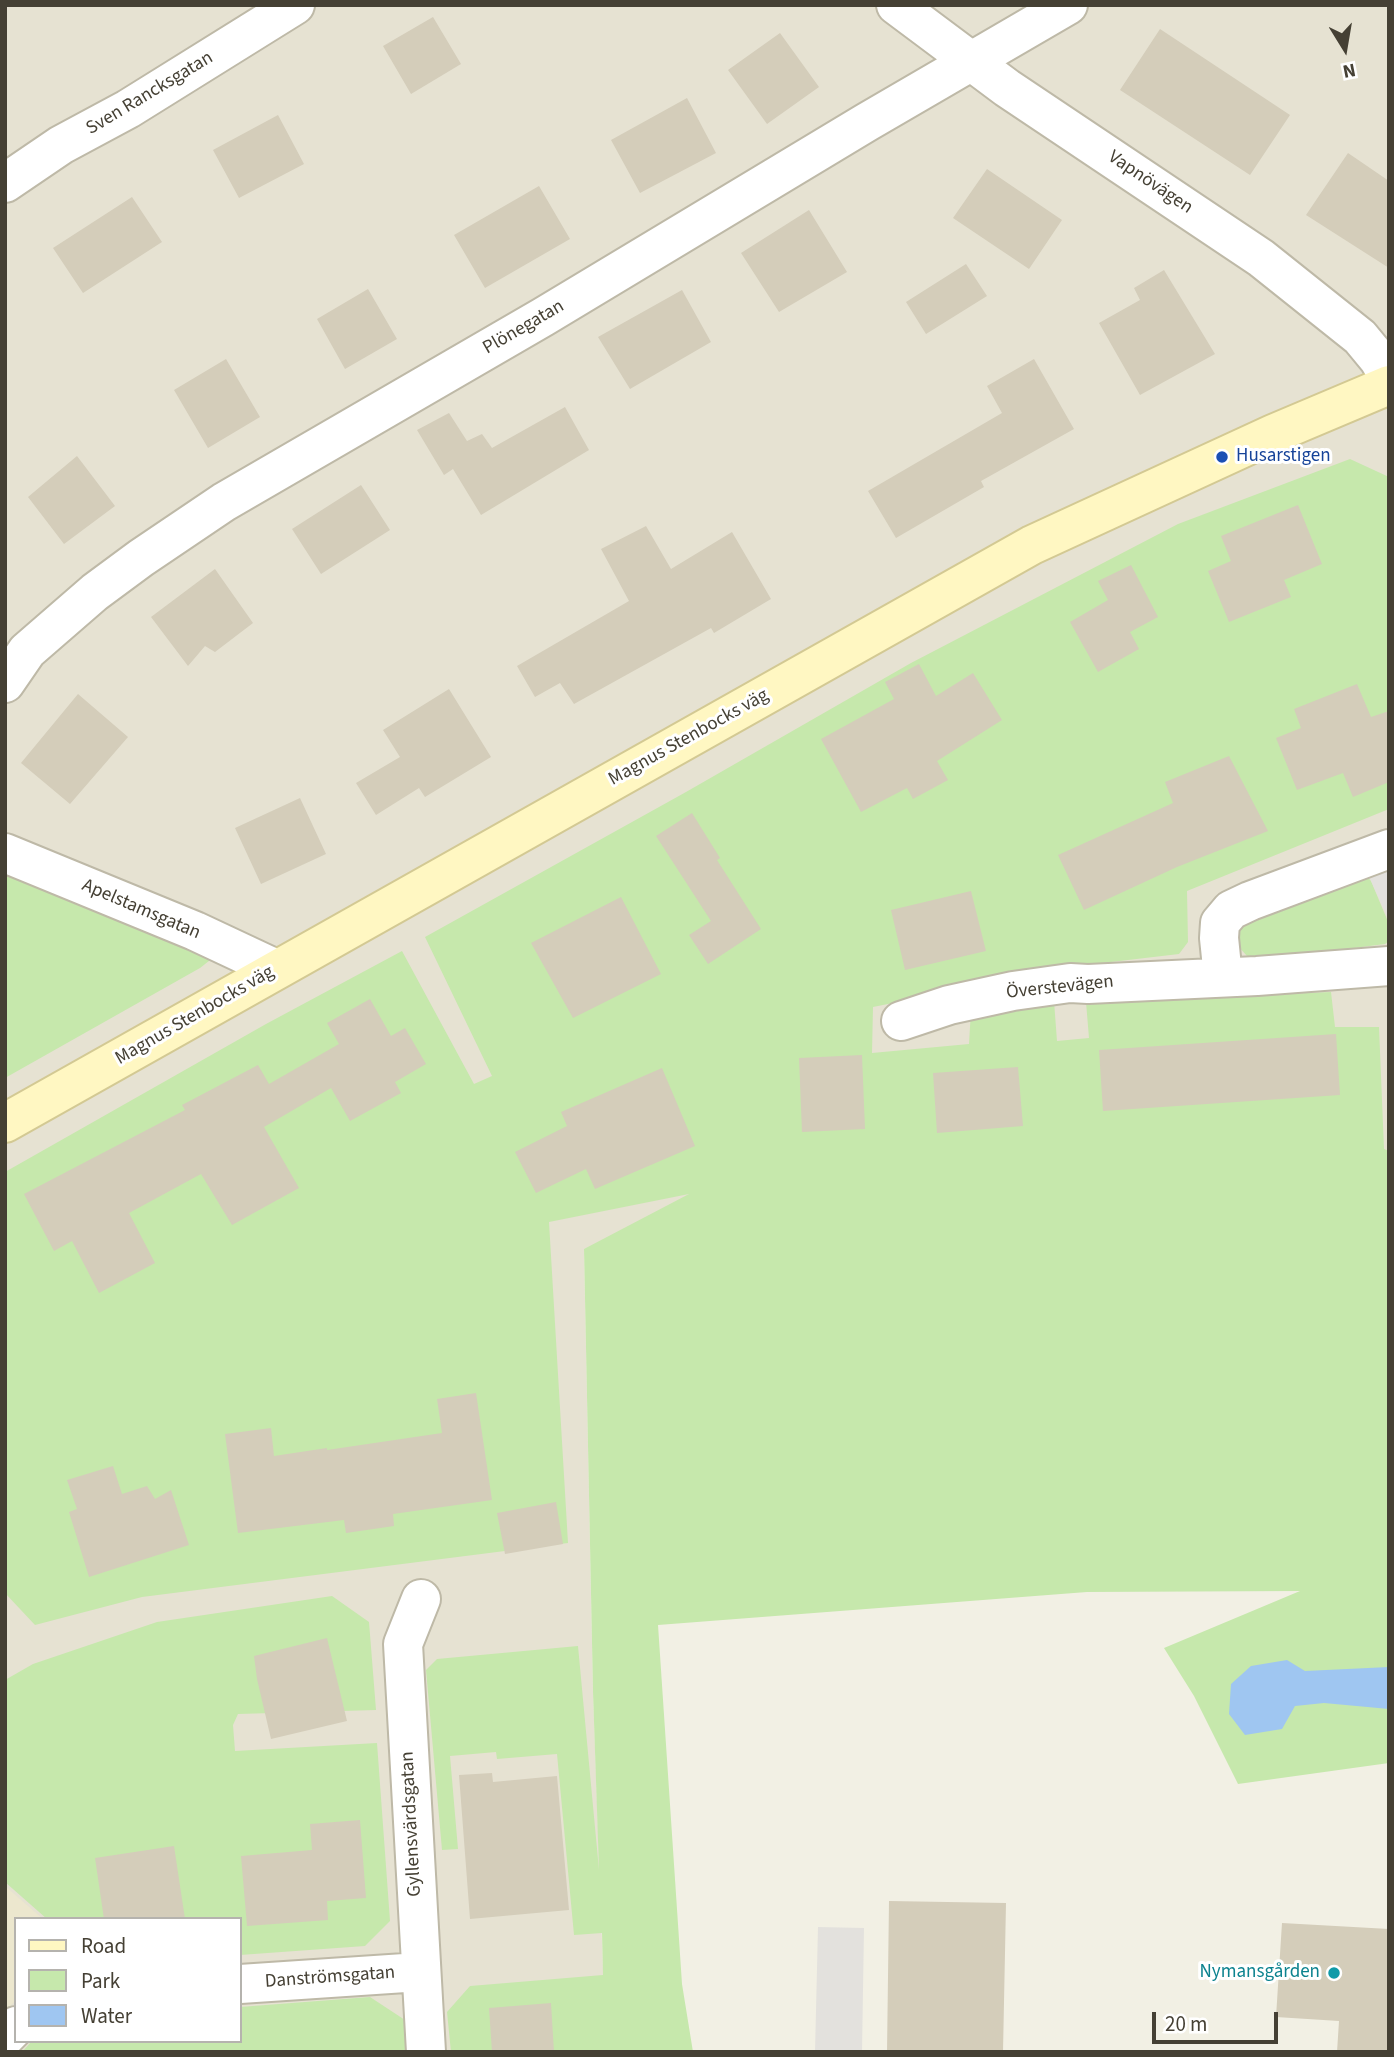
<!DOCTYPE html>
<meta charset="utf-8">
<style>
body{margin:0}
#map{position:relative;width:1394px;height:2057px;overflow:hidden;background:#f2f0e4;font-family:"Source Sans 3",sans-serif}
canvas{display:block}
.frame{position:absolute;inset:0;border:7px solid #454034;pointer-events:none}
.legend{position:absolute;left:14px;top:1917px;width:228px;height:126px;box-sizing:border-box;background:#fff;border:2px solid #b5b3ae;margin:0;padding:9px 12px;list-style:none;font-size:21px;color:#454034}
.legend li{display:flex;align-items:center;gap:14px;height:35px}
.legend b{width:35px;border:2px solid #b5b3ae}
.north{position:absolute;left:1310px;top:14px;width:70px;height:70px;-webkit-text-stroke:5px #fff;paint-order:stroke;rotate:169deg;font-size:19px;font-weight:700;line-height:28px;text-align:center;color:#454034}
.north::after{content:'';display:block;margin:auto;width:24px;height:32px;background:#454034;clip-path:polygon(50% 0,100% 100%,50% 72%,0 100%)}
.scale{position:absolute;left:1152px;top:2012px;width:126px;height:32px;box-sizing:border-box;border:4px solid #454034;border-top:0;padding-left:9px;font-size:21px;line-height:24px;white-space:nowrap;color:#454034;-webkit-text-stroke:5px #fff;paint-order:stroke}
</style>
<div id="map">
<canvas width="1394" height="2057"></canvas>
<div class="frame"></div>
<ul class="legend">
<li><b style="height:9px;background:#fff7c2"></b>Road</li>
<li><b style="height:19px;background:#c6e8ac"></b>Park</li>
<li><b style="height:19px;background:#9fc6f1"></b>Water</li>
</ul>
<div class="north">N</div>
<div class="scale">20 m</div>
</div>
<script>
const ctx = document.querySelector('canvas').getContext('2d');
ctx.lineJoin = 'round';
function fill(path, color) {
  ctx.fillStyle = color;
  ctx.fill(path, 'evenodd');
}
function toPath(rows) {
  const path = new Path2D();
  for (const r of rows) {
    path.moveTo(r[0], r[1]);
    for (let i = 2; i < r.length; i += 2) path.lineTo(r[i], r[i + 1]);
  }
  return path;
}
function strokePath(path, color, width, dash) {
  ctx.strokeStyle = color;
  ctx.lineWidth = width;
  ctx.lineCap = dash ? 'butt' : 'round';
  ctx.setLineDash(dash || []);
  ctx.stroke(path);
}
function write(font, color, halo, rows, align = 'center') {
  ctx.font = font + ' "Source Sans 3",sans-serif';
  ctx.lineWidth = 6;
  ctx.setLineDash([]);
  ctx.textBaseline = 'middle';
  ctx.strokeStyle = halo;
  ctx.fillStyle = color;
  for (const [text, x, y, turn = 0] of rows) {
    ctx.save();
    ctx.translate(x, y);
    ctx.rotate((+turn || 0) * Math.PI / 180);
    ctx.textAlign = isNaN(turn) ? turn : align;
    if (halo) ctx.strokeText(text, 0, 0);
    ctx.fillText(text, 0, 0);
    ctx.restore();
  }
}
fill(toPath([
 [5,5,1389,5,1389,1151,1384,1150,584,1249,593,1692,604,1996,610,2052,5,2052],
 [16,1919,240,1919,240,2041,16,2041]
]), '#e6e2d2');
fill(toPath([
 [5,1886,43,1919,16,1919,16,2000,5,2011]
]), '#ece7ce');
fill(toPath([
 [1350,459,1389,477,1389,809,1187,891,1188,942,1179,954,1077,966,873,1007,872,1053,969,1044,971,1010,1054,1001,1057,1041,1089,1038,1086,1002,1331,992,1335,1027,1379,1027,1384,1149,1389,1151,1389,1763,1238,1784,1194,1696,1164,1648,1300,1591,1087,1592,658,1625,682,1984,693,2052,451,2052,447,2012,470,1986,603,1975,602,1933,574,1935,557,1754,497,1759,496,1752,450,1756,458,1849,442,1850,426,1670,437,1659,578,1646,599,1870,593,1692,584,1249,689,1194,549,1222,568,1543,142,1597,35,1625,5,1593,5,1172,266,1024,402,951,474,1084,492,1076,425,937,686,792,911,663,1178,524],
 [5,869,214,957,200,968,5,1078],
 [1365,874,1371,881,1389,924,1389,941,1385,944,1269,959,1247,956,1239,947,1237,940,1241,924],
 [332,1596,369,1622,376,1710,238,1714,233,1725,235,1751,377,1743,390,1921,365,1946,240,1955,240,1919,47,1919,5,1882,5,1680,33,1664,157,1622],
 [370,1997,405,2020,407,2052,22,2052,32,2041,240,2041,240,2007]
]), '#c6e8ac');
fill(toPath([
 [1389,863,1389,921,1367,872],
 [818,1927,864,1928,862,2052,815,2052]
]), '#e3e1dd');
fill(toPath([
 [1287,1660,1305,1671,1389,1667,1389,1709,1324,1703,1295,1706,1282,1729,1245,1735,1229,1714,1231,1684,1251,1666]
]), '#9fc6f1');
fill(toPath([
 [433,17,461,64,411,94,383,46],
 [1160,29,1290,115,1250,175,1120,90],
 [780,33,819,87,767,124,728,70],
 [687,98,716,153,640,193,611,140],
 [278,115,304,164,239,198,213,150],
 [1348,153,1389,181,1389,268,1306,215],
 [987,169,1062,220,1029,269,953,218],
 [539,186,570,239,485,288,454,235],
 [132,197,162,242,83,293,53,248],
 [809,210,847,272,779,312,741,253],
 [966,264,987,296,926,334,906,302],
 [1164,270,1215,354,1140,395,1099,323,1140,300,1134,288],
 [368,289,397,339,345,369,317,319],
 [682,290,711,342,630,389,598,337],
 [226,359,260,417,208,448,174,390],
 [1034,359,1074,429,981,481,984,487,896,538,868,491,1002,413,987,386],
 [565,407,589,450,481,515,453,469,444,475,417,430,449,413,467,441,482,434,492,448],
 [77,456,115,506,64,544,28,497],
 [361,485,390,530,321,574,292,529],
 [1298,505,1322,564,1284,580,1291,597,1229,622,1208,571,1231,561,1221,536],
 [646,526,671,569,732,532,771,599,714,633,711,628,574,704,560,683,535,697,517,666,629,601,601,549],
 [1131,565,1158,617,1130,632,1139,649,1098,672,1070,622,1108,600,1098,581],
 [215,569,253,623,215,652,205,646,188,666,151,617],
 [919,664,936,696,973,673,1002,720,937,761,948,780,913,799,907,788,861,812,821,739,894,699,885,682],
 [1357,684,1371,717,1389,711,1389,782,1353,797,1343,773,1297,790,1276,738,1301,728,1294,709],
 [449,689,491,757,425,797,419,788,376,815,356,783,400,757,383,730],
 [78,694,128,737,70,804,21,763],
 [1229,756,1268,831,1177,867,1084,910,1058,855,1173,803,1165,782],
 [300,798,326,854,261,884,235,828],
 [692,813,720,858,717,860,761,929,708,964,689,935,711,921,656,836],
 [971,891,986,951,905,970,891,910],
 [621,897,661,974,573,1018,531,943],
 [370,999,391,1036,405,1028,426,1064,395,1082,401,1093,350,1121,331,1088,264,1127,299,1188,232,1225,201,1174,129,1213,155,1263,99,1293,72,1241,54,1251,24,1194,185,1110,182,1105,258,1065,269,1084,339,1044,327,1023],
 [1336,1034,1340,1095,1103,1111,1099,1050],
 [862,1055,865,1129,802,1132,799,1058],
 [1018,1067,1023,1126,937,1133,933,1073],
 [662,1068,695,1146,595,1189,586,1169,536,1193,515,1152,567,1126,561,1112],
 [476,1393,492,1500,393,1514,394,1526,346,1533,344,1520,238,1533,225,1434,271,1428,274,1456,327,1448,327,1450,442,1433,437,1399],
 [113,1466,122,1494,147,1486,155,1499,171,1490,189,1545,89,1577,69,1512,77,1509,67,1480],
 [556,1502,563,1544,505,1554,497,1513],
 [327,1638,347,1721,271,1739,257,1679,254,1656],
 [492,1773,493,1782,557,1776,569,1910,470,1919,459,1775],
 [360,1820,366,1898,327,1901,328,1920,247,1926,241,1856,312,1850,310,1824],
 [174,1846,185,1919,104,1919,95,1858],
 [889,1901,1006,1903,1003,2052,887,2052],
 [1282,1923,1389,1929,1389,2052,1337,2052,1339,2021,1276,2017],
 [551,2003,554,2052,492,2052,489,2008]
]), '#d4cdba');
const street = toPath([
 [896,5,1007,88,1261,258,1360,337,1379,360,1389,377],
 [5,183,61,145,128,109,295,5],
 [5,683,27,651,95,592,141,558,224,502,543,317,867,122,1068,5],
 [5,853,195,931,276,969],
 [1223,977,1219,938,1220,923,1231,910,1250,901,1389,849],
 [901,1021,949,1005,1013,991,1070,983,1088,984,1257,976,1389,966],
 [421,1599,403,1644,426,2052],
 [240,1984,420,1972],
 [5,2037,16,2026]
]);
const secondary = toPath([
 [5,1123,1032,545,1273,434,1389,385]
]);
strokePath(street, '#beb9a7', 42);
strokePath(secondary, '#d3c993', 42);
strokePath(street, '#fff', 38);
strokePath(secondary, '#fff7c2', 38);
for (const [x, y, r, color] of [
 [1222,457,7,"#1a4fb4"],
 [1334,1973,7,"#0f9aa8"]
]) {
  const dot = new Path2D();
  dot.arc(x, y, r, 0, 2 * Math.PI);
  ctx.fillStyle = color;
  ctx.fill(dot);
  strokePath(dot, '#fff', 2.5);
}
write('19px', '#454034', '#fff', [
 ["Sven Rancksgatan",150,94,-31],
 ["Vapnövägen",1150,183,34],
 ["Plönegatan",524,328,-30],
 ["Magnus Stenbocks väg",689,738,-29],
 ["Apelstamsgatan",141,910,23],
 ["Överstevägen",1060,988,-6],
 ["Magnus Stenbocks väg",195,1016,-30],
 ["Gyllensvärdsgatan",412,1824,-93],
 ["Danströmsgatan",330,1978,-4]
]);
write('19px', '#164399', '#fff', [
 ["Husarstigen",1236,457]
], 'left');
write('19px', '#0d838f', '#fff', [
 ["Nymansgården",1320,1973]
], 'right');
</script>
